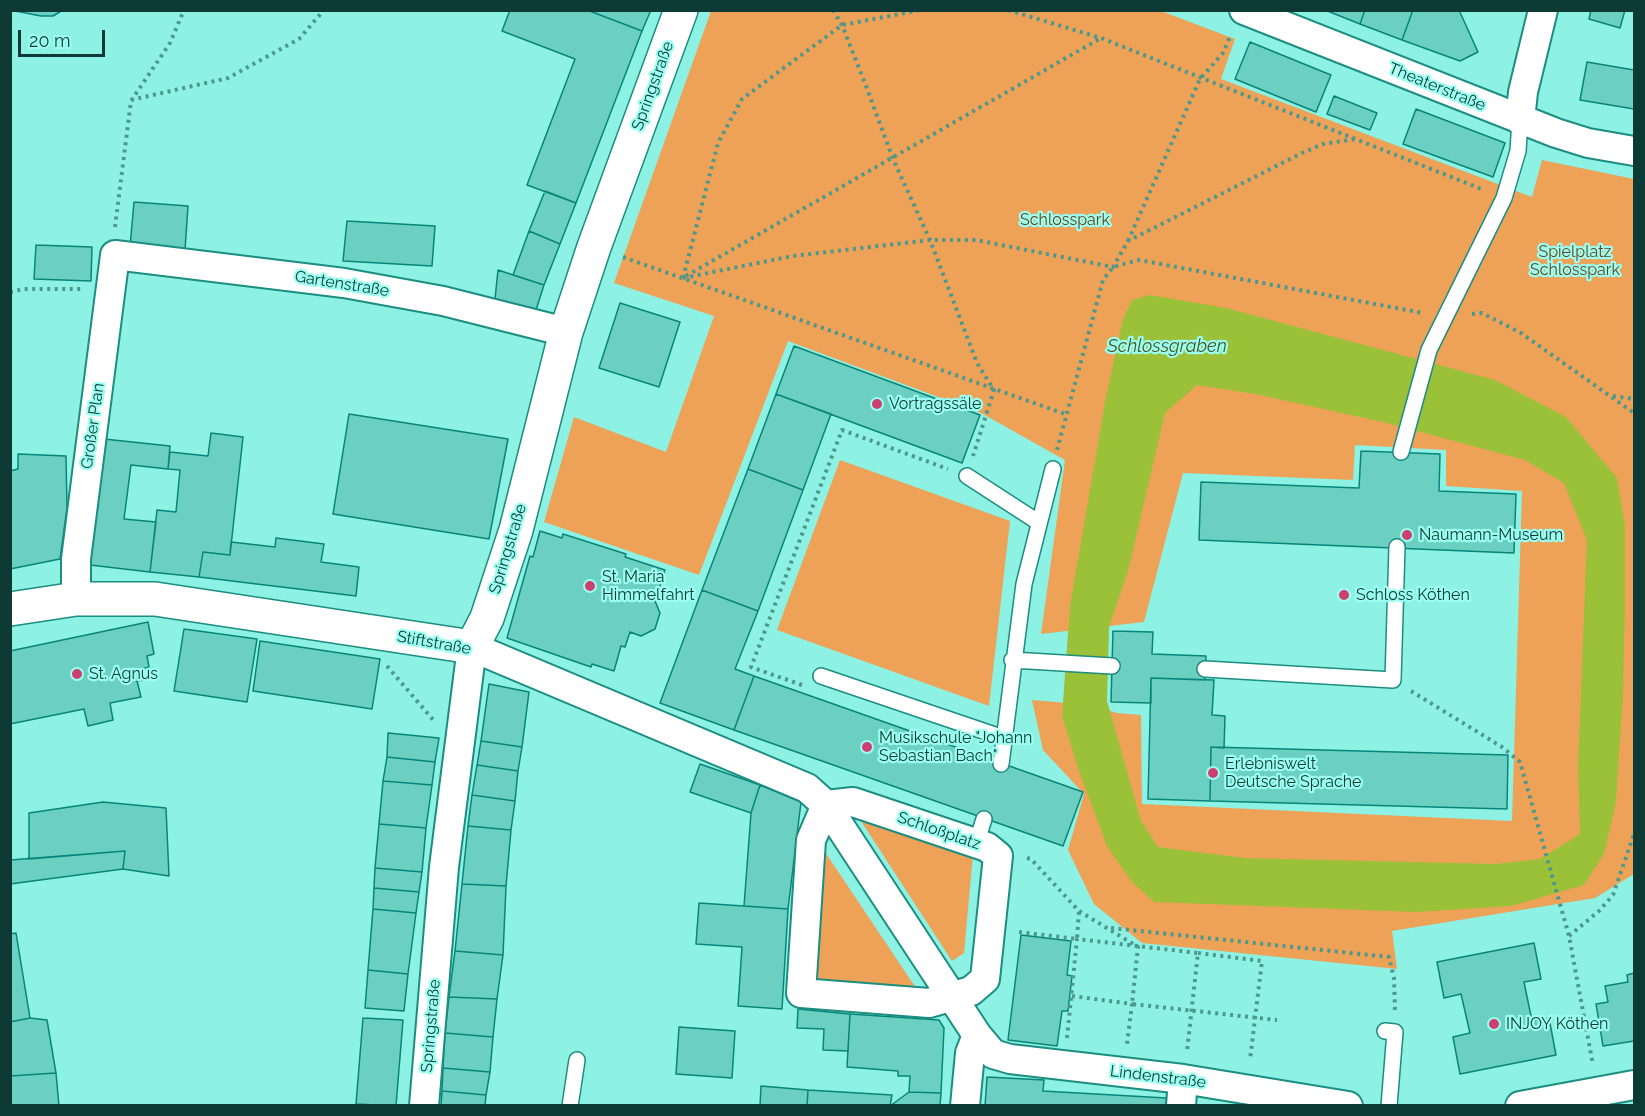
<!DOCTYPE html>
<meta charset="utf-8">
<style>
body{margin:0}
#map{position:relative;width:1645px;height:1116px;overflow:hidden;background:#8df2e3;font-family:Raleway,sans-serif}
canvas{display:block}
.frame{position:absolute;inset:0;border:12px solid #0d3a35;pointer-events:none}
.scale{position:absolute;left:18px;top:30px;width:87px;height:27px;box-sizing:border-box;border:3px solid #0d3a35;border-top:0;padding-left:8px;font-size:18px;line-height:21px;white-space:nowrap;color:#0d3a35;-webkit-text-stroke:4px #9bfff1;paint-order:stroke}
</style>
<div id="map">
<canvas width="1645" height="1116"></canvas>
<div class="frame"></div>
<div class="scale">20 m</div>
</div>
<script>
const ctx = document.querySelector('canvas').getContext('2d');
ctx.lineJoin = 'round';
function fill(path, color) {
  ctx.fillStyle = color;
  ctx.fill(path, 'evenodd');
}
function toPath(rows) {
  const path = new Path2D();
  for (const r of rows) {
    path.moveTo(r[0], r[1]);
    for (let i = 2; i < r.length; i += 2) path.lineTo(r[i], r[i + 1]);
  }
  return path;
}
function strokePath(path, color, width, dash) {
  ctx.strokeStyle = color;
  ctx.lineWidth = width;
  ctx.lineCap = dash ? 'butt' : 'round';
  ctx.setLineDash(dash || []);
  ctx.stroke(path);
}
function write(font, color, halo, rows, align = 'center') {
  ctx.font = font + ' Raleway,sans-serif';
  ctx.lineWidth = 4.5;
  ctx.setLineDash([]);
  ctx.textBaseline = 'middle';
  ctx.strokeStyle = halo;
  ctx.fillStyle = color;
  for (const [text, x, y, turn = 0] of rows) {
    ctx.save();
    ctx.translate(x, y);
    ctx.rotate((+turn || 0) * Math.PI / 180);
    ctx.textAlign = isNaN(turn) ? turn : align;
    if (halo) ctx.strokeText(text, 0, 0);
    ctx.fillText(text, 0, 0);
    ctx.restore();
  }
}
fill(toPath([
 [711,11,1161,11,1235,39,1221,79,1532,197,1542,160,1634,179,1634,874,1595,898,1392,931,1397,969,1142,943,1094,904,1068,850,1084,794,1043,750,1032,700,1090,705,1117,713,1141,715,1142,804,1512,821,1522,491,1446,486,1446,450,1355,445,1353,480,1183,473,1144,622,1041,634,1065,460,981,413,788,341,699,575,544,522,574,417,666,452,714,316,614,283],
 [840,460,1010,521,989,706,777,630],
 [861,821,973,854,964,953,952,961],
 [821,846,916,988,813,980]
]), '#eda257');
fill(toPath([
 [1150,295,1226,308,1495,380,1566,417,1617,478,1625,526,1625,600,1623,694,1616,802,1604,854,1584,885,1511,906,1416,912,1154,902,1131,881,1107,846,1079,771,1062,716,1070,606,1106,397,1123,319,1132,300],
 [1197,385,1255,394,1383,422,1525,460,1564,483,1587,540,1578,764,1580,834,1540,859,1495,864,1244,858,1158,847,1141,821,1107,701,1109,627,1128,571,1165,413]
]), '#9bc139');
const building = toPath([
 [10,10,63,10,53,16,41,16,10,10],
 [510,10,587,10,642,31,576,203,527,185,575,59,502,31,510,10],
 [587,10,651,10,642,31,587,10],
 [1325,10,1365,10,1360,24,1325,10],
 [1365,10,1413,10,1402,40,1360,24,1365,10],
 [1413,10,1459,10,1478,52,1460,61,1402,40,1413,10],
 [1591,10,1625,10,1620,28,1589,19,1591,10],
 [1250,42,1331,75,1316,112,1235,79,1250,42],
 [1587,62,1634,70,1634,109,1580,100,1587,62],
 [1334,96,1377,113,1370,130,1327,114,1334,96],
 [1416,109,1505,143,1493,177,1403,144,1416,109],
 [545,191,576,203,560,244,529,231,545,191],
 [134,202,188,206,185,250,130,247,134,202],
 [347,221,435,226,432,266,343,261,347,221],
 [529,231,560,244,544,285,513,275,529,231],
 [36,245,92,247,91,281,34,279,36,245],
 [498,270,544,285,536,310,495,299,498,270],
 [620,303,680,322,659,387,599,368,620,303],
 [794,346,980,415,962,463,776,394,794,346],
 [776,394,831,414,803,490,748,469,776,394],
 [349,414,508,439,489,539,333,514,349,414],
 [211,433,243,437,230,555,203,552,199,577,150,572,157,510,176,512,180,470,168,469,170,452,208,456,211,433],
 [104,439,170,446,168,469,131,465,124,519,156,522,150,572,90,565,104,439],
 [1361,451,1440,454,1439,491,1516,494,1514,553,1199,540,1201,482,1359,488,1361,451],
 [18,454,66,456,67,508,60,559,10,569,10,471,18,469,18,454],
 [748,469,803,490,758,611,702,590,748,469],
 [540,531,562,538,563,534,626,554,625,557,665,570,655,601,660,613,655,629,641,636,630,632,625,647,621,646,614,671,592,664,591,667,507,638,530,556,533,557,540,531],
 [276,538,324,544,321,562,359,567,356,596,199,577,203,552,230,555,231,542,275,547,276,538],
 [702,590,758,611,735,669,754,676,734,730,660,703,702,590],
 [148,622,154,654,147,656,149,667,142,669,144,680,137,681,141,697,110,703,113,720,88,726,84,709,10,724,10,651,148,622],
 [184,629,257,639,247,702,174,691,184,629],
 [1113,631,1153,632,1152,654,1206,656,1205,680,1151,678,1151,703,1111,702,1113,631],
 [260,641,380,659,372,709,253,691,260,641],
 [754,676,1083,792,1063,846,734,730,754,676],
 [1151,678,1214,680,1212,715,1225,716,1224,748,1211,747,1210,801,1148,799,1151,678],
 [489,684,529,692,522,747,481,741,489,684],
 [388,733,439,738,435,762,387,757,388,733],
 [481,741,522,747,518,771,477,765,481,741],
 [1211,747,1508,755,1507,809,1210,801,1211,747],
 [387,757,435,762,432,785,383,781,387,757],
 [700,764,760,785,751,813,690,792,700,764],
 [477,765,518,771,515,801,472,795,477,765],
 [383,781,432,785,426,828,379,824,383,781],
 [760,785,801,802,788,909,744,906,751,813,760,785],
 [472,795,515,801,511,830,468,826,472,795],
 [103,802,166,808,169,876,123,869,125,851,29,859,29,813,103,802],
 [379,824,426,828,422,872,375,868,379,824],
 [468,826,511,830,506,886,462,884,468,826],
 [125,851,123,869,10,884,10,860,125,851],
 [375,868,422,872,419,892,374,888,375,868],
 [462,884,506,886,503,955,455,951,462,884],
 [374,888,419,892,416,913,373,909,374,888],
 [699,903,788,909,782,1009,738,1006,742,947,696,944,699,903],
 [373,909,416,913,408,974,368,970,373,909],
 [16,933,30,1018,10,1022,10,934,16,933],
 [1021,935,1071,941,1067,975,1072,976,1068,1011,1062,1011,1057,1046,1008,1040,1021,935],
 [1534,943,1541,979,1524,982,1532,1021,1549,1018,1556,1055,1460,1074,1453,1037,1470,1033,1461,994,1444,998,1437,962,1534,943],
 [455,951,503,955,497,999,449,997,455,951],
 [368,970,408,974,404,1011,365,1008,368,970],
 [1634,973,1634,1041,1603,1046,1596,1004,1608,1002,1605,986,1628,982,1627,975,1634,973],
 [449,997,497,999,493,1037,445,1033,449,997],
 [798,1009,850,1014,848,1051,823,1050,824,1029,797,1028,798,1009],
 [850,1014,939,1020,944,1028,941,1093,909,1092,910,1076,898,1076,898,1071,847,1067,850,1014],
 [30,1018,47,1020,56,1073,10,1076,10,1022,30,1018],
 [363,1018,403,1020,396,1106,356,1104,363,1018],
 [679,1027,735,1031,732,1078,676,1074,679,1027],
 [445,1033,493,1037,490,1072,443,1068,445,1033],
 [443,1068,490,1072,486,1095,442,1091,443,1068],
 [56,1073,59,1106,10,1106,10,1076,56,1073],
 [987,1077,1044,1080,1043,1091,1166,1098,1166,1106,985,1106,987,1077],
 [761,1086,808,1090,807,1106,760,1106,761,1086],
 [808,1090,892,1095,890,1106,807,1106,808,1090],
 [442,1091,486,1095,485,1106,441,1106,442,1091],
 [909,1092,941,1093,940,1106,890,1106,909,1092]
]);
fill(building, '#6bd0c2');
strokePath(building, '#088579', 1.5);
const lane = toPath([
 [1401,452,1429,350,1504,198,1518,151,1520,120],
 [967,476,1038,522],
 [1012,660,1112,666],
 [1205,669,1393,680,1397,547],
 [821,676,1004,738],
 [1001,764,1024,584,1053,469],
 [976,844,984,819],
 [1385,1031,1395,1032,1389,1106],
 [570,1106,577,1060]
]);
const street = toPath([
 [1244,10,1556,133,1588,143,1634,151],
 [1520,120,1523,92,1543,10],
 [76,599,76,559,115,255,344,283,443,301,566,332],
 [853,802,987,847,998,856,985,979,971,991,929,1003,801,993,811,840,826,805,853,802],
 [424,1106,444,867,472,647,807,788,826,805,977,1035,993,1054,1010,1059,1183,1079,1348,1106],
 [965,1106,970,1053,977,1035],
 [1181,1106,1183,1079],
 [1520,1106,1634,1085]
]);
const secondary = toPath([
 [10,609,76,599,155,599,472,647,487,618,516,530,566,332,594,247,681,10]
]);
strokePath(lane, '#1b8d81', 18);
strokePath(street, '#1b8d81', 32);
strokePath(secondary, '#1b8d81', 36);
strokePath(toPath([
 [833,10,842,25,866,86,893,159,930,240,977,363,994,390,973,456],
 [1008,10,1101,38,1484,190],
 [131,100,228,78,299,39,324,10],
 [115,227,131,101,170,43,184,10],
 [1128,241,1200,79,1223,53,1231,34],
 [623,257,1065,414],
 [686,276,1101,38],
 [683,278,793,256,930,240,976,240,1113,267,1128,241,1302,153,1323,144,1355,139],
 [683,278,718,143,742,99,842,25,921,10],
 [10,292,24,289,81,289],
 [1472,314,1482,313,1521,333,1634,413],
 [1613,396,1634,399],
 [1057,450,1103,280,1113,267,1139,260,1423,313],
 [387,666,435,722],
 [802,685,751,667,842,430,948,469],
 [1411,691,1502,747,1520,762,1569,936,1593,1065],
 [1027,858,1031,859,1079,911,1138,947,1132,1004,1277,1020],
 [1111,928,1389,957,1394,978,1395,1011],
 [1019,932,1077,939,1079,911],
 [1569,936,1599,911,1613,895,1634,834],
 [1198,953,1262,961,1250,1060],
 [1072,996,1132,1004,1127,1044],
 [1067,1038,1077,939,1198,953,1187,1051]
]), '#4e978d', 4, [3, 4.5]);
strokePath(lane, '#fff', 15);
strokePath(street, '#fff', 28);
strokePath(secondary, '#fff', 33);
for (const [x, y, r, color] of [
 [877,404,6,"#cc3f6f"],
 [1407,535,6,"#cc3f6f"],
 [590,586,6,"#cc3f6f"],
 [1344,595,6,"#cc3f6f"],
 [77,674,6,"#cc3f6f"],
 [867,747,6,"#cc3f6f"],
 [1213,773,6,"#cc3f6f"],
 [1494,1024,6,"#cc3f6f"]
]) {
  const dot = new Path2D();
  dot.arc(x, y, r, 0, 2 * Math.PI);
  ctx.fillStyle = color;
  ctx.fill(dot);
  strokePath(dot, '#9bfff1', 2);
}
write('16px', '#0d3a35', '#9bfff1', [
 ["Springstraße",653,86,-70],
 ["Theaterstraße",1437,87,22],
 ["Gartenstraße",342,284,9],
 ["Großer Plan",93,426,-82],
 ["Springstraße",508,549,-73],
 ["Stiftstraße",434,643,10],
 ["Schloßplatz",939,831,19],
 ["Springstraße",431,1026,-85],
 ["Lindenstraße",1158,1077,7]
]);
write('16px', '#6a431a', '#9bfff1', [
 ["Schlosspark",1065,220],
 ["Spielplatz",1575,252],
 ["Schlosspark",1575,270]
]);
write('16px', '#0d3a35', '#9bfff1', [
 ["Vortragssäle",889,404],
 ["Naumann-Museum",1419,535],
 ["St. Maria",602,577],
 ["Himmelfahrt",602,595],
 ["Schloss Köthen",1356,595],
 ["St. Agnus",89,674],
 ["Musikschule \"Johann",879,738],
 ["Sebastian Bach\"",879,756],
 ["Erlebniswelt",1225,764],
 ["Deutsche Sprache",1225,782],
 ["INJOY Köthen",1506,1024]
], 'left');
write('italic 18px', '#465622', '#9bfff1', [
 ["Schlossgraben",1167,347]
]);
</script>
